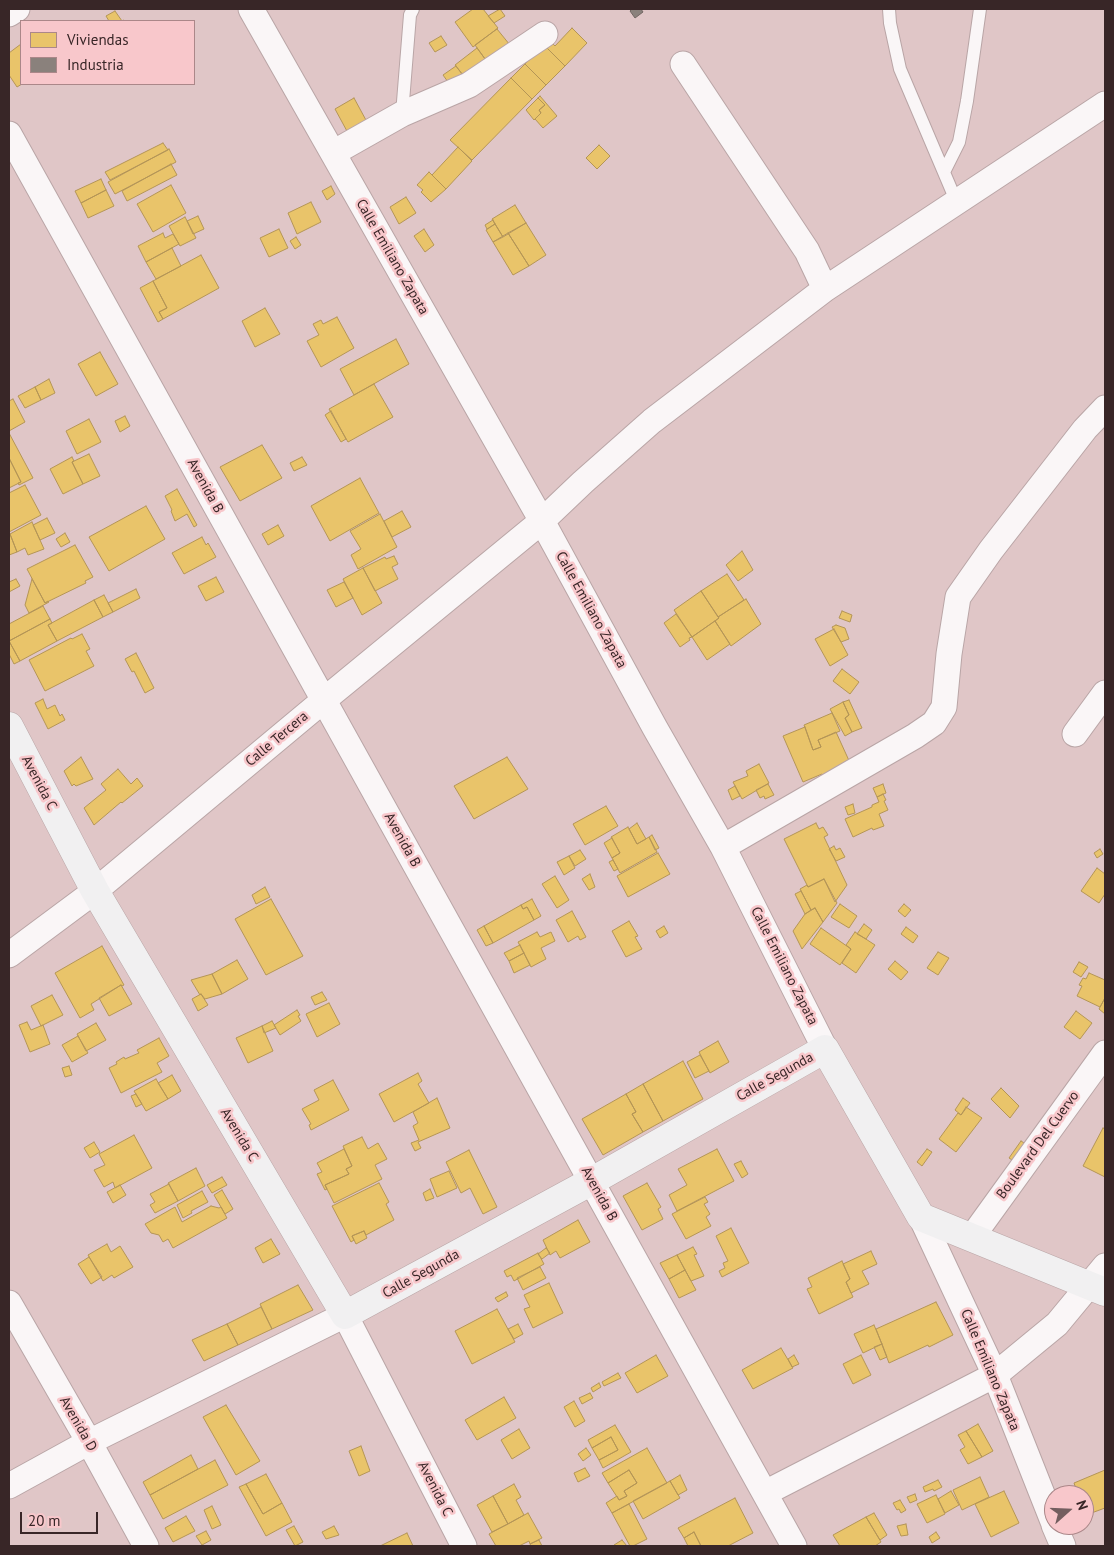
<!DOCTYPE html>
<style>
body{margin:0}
#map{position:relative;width:1114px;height:1555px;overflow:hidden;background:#e0c6c7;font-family:"PT Sans",sans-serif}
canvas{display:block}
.frame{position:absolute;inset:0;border:10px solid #382627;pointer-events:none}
.legend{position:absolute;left:20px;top:20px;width:175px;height:65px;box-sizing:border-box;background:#f8c7cb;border:1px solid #ab8789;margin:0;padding:6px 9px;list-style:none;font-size:15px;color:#382627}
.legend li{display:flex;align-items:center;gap:10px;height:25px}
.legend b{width:25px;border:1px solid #ab8789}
.north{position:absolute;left:1044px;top:1485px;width:50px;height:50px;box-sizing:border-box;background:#f8c7cb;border:1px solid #ab8789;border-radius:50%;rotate:70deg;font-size:14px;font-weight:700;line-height:20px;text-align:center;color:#382627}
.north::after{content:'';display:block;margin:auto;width:18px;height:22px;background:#735e5f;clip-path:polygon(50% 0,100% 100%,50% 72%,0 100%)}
.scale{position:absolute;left:20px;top:1512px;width:78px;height:22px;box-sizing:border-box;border:2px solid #382627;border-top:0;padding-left:6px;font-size:15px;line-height:18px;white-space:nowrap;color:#382627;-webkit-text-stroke:4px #f8c7cb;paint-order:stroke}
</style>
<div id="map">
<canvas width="1114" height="1555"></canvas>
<div class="frame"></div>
<ul class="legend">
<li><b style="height:14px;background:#e9c46a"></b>Viviendas</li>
<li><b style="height:14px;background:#8a817c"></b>Industria</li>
</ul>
<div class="north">N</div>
<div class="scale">20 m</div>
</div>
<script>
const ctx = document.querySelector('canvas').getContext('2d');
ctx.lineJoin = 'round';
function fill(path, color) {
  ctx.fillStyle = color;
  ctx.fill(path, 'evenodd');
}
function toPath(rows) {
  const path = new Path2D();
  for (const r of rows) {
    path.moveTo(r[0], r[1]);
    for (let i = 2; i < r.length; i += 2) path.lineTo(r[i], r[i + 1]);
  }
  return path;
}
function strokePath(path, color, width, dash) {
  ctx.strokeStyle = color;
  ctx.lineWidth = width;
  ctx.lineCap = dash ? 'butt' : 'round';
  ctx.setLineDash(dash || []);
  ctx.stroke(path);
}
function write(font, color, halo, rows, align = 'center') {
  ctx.font = font + ' "PT Sans",sans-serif';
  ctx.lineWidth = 5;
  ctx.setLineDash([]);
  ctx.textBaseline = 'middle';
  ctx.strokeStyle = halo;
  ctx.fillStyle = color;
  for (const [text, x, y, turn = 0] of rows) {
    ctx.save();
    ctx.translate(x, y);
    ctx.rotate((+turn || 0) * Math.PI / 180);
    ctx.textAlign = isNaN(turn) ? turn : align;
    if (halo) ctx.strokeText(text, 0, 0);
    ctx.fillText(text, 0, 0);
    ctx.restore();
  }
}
const homes = toPath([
 [473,9,483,9,498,28,473,47,455,22,473,9],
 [500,9,505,16,494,23,488,16,500,9],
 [115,11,122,21,124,20,125,21,109,21,106,16,115,11],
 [572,28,587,43,565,66,545,46,550,41,555,46,572,28],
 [497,29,514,50,488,63,475,45,497,29],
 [441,36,447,45,435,52,429,43,441,36],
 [21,44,22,84,17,87,9,75,9,53,21,44],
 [544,45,565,66,546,85,525,64,544,45],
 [477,48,488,63,466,79,455,65,477,48],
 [525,64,546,85,532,99,511,78,525,64],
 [456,66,466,79,453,89,443,75,456,66],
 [511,78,532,99,472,160,450,140,511,78],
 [540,96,557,116,543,128,535,119,541,113,539,110,545,105,538,98,540,96],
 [354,98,367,122,348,133,335,109,354,98],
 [538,98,545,105,539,110,541,113,534,120,526,110,538,98],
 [163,143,168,150,110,180,105,172,163,143],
 [599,145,610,156,597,169,586,158,599,145],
 [458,147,472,161,446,189,432,175,458,147],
 [169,149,176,162,115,194,108,182,169,149],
 [171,164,177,175,127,201,122,191,171,164],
 [429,172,446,189,431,202,421,192,423,190,417,185,429,172],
 [101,179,106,190,81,203,75,191,101,179],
 [171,185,186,213,153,232,137,204,171,185],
 [331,186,335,194,327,200,322,191,331,186],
 [106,190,114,206,88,218,81,203,106,190],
 [406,197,416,213,399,224,390,207,406,197],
 [311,202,321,222,297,234,288,213,311,202],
 [515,205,526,223,503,237,492,219,515,205],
 [198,216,204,229,193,234,187,221,198,216],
 [185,217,196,238,180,246,169,226,185,217],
 [493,220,495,224,487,229,485,225,493,220],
 [526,223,546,255,529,266,508,233,526,223],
 [495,224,503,237,493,242,486,230,495,224],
 [279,229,288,248,269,257,260,238,279,229],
 [424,229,434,245,425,252,414,236,424,229],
 [163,233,165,238,173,234,179,244,146,262,138,246,163,233],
 [508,233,529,266,513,275,493,242,508,233],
 [296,237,301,245,295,249,290,241,296,237],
 [172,248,181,266,156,279,146,262,172,248],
 [201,255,219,288,163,319,159,312,167,308,153,281,201,255],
 [153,281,167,308,159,312,163,319,158,322,140,288,153,281],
 [265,308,280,334,255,347,242,321,265,308],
 [337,317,354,348,321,367,307,341,319,335,313,324,321,320,323,324,337,317],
 [396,339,409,364,354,395,340,369,396,339],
 [100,352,118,384,96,396,78,364,100,352],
 [49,379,55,393,41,400,35,387,49,379],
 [374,384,393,417,348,442,329,409,374,384],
 [35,387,41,400,25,408,18,396,35,387],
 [13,399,25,422,9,431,9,401,13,399],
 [331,411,346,439,341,442,325,415,331,411],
 [125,416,130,426,120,432,115,421,125,416],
 [89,419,101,442,77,454,66,431,89,419],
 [9,433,33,478,19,485,18,483,21,482,9,458,9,433],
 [262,445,282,478,240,501,220,467,262,445],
 [89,454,100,476,83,484,72,462,89,454],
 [72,457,74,461,72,462,83,484,63,494,50,469,72,457],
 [302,457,307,465,294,471,290,463,302,457],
 [9,458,21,482,9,488,9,458],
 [360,478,379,513,330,541,311,506,360,478],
 [25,485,41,515,9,532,9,493,25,485],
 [177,489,197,525,194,527,187,514,175,521,171,511,172,510,165,496,177,489],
 [146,506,165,539,109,571,89,537,146,506],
 [402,511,411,527,392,537,384,521,402,511],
 [380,514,397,547,358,569,351,555,361,549,350,531,380,514],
 [47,518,55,533,40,540,33,525,47,518],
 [32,522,44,549,28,555,25,548,17,552,10,534,32,522],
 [278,525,284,536,268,545,262,534,278,525],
 [65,533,70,542,61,547,56,539,65,533],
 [10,534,17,552,9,555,9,535,10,534],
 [202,537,206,545,208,543,216,557,184,574,172,553,202,537],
 [75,545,93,577,85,581,86,583,45,603,27,569,75,545],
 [742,551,753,570,738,581,726,565,742,551],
 [394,556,398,564,392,567,398,579,375,591,363,568,385,557,386,559,394,556],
 [363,568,382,603,362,615,343,579,363,568],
 [727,574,744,600,718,617,701,591,727,574],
 [216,577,224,592,206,601,198,586,216,577],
 [16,579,20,586,9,592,9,582,16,579],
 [32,579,45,603,48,601,49,602,29,613,25,605,32,579],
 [344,582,353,598,336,607,327,590,344,582],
 [136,589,140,598,113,612,108,603,136,589],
 [701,591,719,618,692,637,674,610,701,591],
 [104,595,113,612,103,617,94,600,104,595],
 [746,599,761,624,731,646,715,621,719,618,718,617,746,599],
 [94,600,103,617,57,641,48,625,94,600],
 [43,606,50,619,9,641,9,624,43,606],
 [842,611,852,615,850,622,839,618,842,611],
 [676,614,692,637,689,638,690,640,680,647,664,623,676,614],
 [50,619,52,623,48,625,57,641,20,661,9,641,50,619],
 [715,621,730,644,707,660,692,637,715,621],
 [836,625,845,628,849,639,841,642,832,627,836,625],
 [834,629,848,655,830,666,815,639,834,629],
 [82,634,90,649,86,651,94,666,45,691,29,660,71,638,72,639,82,634],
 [9,641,20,661,14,664,9,654,9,641],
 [136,653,154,688,145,693,134,671,132,672,125,659,136,653],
 [842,669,859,682,850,694,833,681,842,669],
 [43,699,47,709,55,705,60,716,62,714,65,720,48,729,35,703,43,699],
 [849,700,862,728,852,732,845,718,849,715,843,702,849,700],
 [843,702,849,715,845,718,852,732,845,736,830,709,843,702],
 [832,713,840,731,818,740,821,747,813,750,804,725,832,713],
 [805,727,813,750,821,747,818,740,836,732,851,765,824,777,822,774,803,782,783,736,805,727],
 [81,757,93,779,76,786,74,784,72,786,64,771,81,757],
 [507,757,528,789,474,819,454,786,507,757],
 [759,764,769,783,742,799,733,782,748,776,746,771,759,764],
 [118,769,131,784,137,778,143,786,122,803,121,802,94,825,84,808,106,790,101,784,118,769],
 [768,784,774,795,765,799,764,796,760,798,756,790,768,784],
 [883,784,886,793,877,797,873,788,883,784],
 [735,786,740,796,732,800,728,790,735,786],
 [883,794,886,800,884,801,888,810,879,814,884,826,873,830,872,828,853,837,845,819,872,807,872,805,879,802,877,797,883,794],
 [853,804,855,813,848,815,845,807,853,804],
 [606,806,618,826,585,845,573,824,606,806],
 [637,823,646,839,637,844,629,829,637,823],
 [816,823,819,829,823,827,828,835,824,837,847,885,835,902,824,879,808,887,784,839,816,823],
 [628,827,637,844,649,837,657,852,620,873,612,858,620,853,611,837,628,827],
 [652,835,659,848,655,850,649,837,652,835],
 [612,838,620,853,612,858,604,843,612,838],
 [834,846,836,850,840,848,845,857,836,861,829,849,834,846],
 [1100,849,1103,854,1097,858,1094,853,1100,849],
 [580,850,586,859,575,866,569,856,580,850],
 [658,853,670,874,628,897,617,876,658,853],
 [569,856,575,868,564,875,557,862,569,856],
 [613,860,618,869,614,871,609,862,613,860],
 [1097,868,1105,874,1105,894,1099,903,1081,891,1097,868],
 [590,874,595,887,589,890,582,879,590,874],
 [555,876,569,900,557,908,542,884,555,876],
 [824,879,837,903,823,922,815,908,811,910,800,889,807,885,808,887,824,879],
 [265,887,270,897,256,904,252,895,265,887],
 [801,891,811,910,805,914,795,894,801,891],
 [271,899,303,956,266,975,235,919,271,899],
 [532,899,541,916,534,920,527,907,523,909,521,905,532,899],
 [840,904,857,916,849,928,831,917,840,904],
 [904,904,911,910,905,917,898,911,904,904],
 [521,905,523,909,527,907,534,920,493,943,484,926,521,905],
 [815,908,823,922,802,949,793,931,805,914,815,908],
 [572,911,586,937,580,940,578,936,568,942,556,920,572,911],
 [629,921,638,936,635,937,642,949,626,957,612,931,629,921],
 [864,924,872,930,866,939,857,934,864,924],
 [484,926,493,943,486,946,477,930,484,926],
 [664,926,668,933,660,938,656,931,664,926],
 [906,927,918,936,913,943,901,934,906,927],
 [821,928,851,949,840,965,810,944,821,928],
 [537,932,540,937,551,932,555,941,541,948,546,959,531,967,518,942,537,932],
 [855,932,875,945,856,973,842,963,851,949,846,945,855,932],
 [520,945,524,953,509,961,504,953,520,945],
 [102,946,124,985,122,986,121,985,91,1004,94,1010,80,1018,55,973,102,946],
 [938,952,949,958,938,975,927,968,938,952],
 [524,953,530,965,514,973,509,961,524,953],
 [237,960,248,979,222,994,212,974,237,960],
 [895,961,908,972,901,980,888,969,895,961],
 [1079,962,1088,967,1081,977,1073,972,1079,962],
 [1089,973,1105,980,1105,998,1100,1007,1077,996,1082,986,1079,985,1083,978,1086,979,1089,973],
 [212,974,222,994,205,999,201,994,200,995,191,980,212,974],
 [121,985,132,1004,109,1016,99,998,121,985],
 [322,992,327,1000,315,1005,311,997,322,992],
 [201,994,208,1005,198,1011,192,999,201,994],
 [52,995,63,1015,41,1026,31,1006,52,995],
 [1105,998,1105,1014,1099,1009,1105,998],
 [329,1003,340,1024,317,1037,306,1014,329,1003],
 [297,1010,300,1015,298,1016,301,1021,280,1035,274,1025,297,1010],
 [1076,1011,1092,1023,1080,1039,1064,1027,1076,1011],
 [272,1021,276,1028,264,1033,262,1026,272,1021],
 [27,1022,31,1030,43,1025,50,1044,30,1052,19,1025,27,1022],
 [96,1023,106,1040,86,1051,77,1034,96,1023],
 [262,1026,273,1051,248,1063,236,1038,262,1026],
 [78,1036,88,1053,72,1062,62,1045,78,1036],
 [159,1038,169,1056,157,1063,162,1072,121,1093,109,1068,117,1064,116,1062,124,1057,125,1059,139,1053,137,1050,159,1038],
 [718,1041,729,1062,710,1073,699,1052,718,1041],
 [700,1055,709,1071,695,1078,687,1062,700,1055],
 [683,1061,703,1099,663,1121,643,1084,683,1061],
 [69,1066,72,1075,65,1077,62,1068,69,1066],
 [418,1073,422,1081,418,1084,429,1103,394,1122,379,1094,418,1073],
 [172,1075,181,1091,168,1099,158,1083,172,1075],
 [156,1079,168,1099,146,1111,134,1091,156,1079],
 [333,1080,349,1110,311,1130,309,1125,311,1124,302,1109,319,1100,314,1090,333,1080],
 [643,1084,663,1121,643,1132,632,1114,636,1112,626,1094,643,1084],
 [1001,1088,1019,1106,1010,1118,991,1099,1001,1088],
 [136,1094,142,1104,136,1107,131,1096,136,1094],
 [626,1094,636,1112,632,1114,643,1132,603,1155,582,1119,626,1094],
 [437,1098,450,1128,418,1142,421,1148,415,1151,411,1143,419,1140,413,1126,418,1123,413,1112,437,1098],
 [963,1098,970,1103,961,1115,955,1110,963,1098],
 [966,1107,982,1118,956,1152,939,1139,958,1113,961,1115,966,1107],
 [1103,1128,1105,1129,1105,1177,1083,1166,1103,1128],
 [134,1135,152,1168,115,1188,113,1182,104,1187,94,1170,105,1165,99,1154,134,1135],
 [362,1137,368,1149,378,1143,387,1159,375,1165,382,1179,334,1203,325,1185,349,1174,346,1169,352,1166,343,1146,362,1137],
 [1021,1141,1035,1150,1023,1167,1009,1158,1021,1141],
 [94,1142,100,1152,90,1158,84,1148,94,1142],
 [344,1149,352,1166,346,1169,349,1174,325,1185,327,1189,325,1190,317,1174,322,1172,317,1163,344,1149],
 [717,1149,734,1181,677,1211,669,1195,687,1185,678,1169,717,1149],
 [927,1149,932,1152,922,1166,917,1162,927,1149],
 [469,1150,497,1207,483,1214,470,1188,461,1193,446,1162,469,1150],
 [741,1161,748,1174,742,1178,734,1164,741,1161],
 [196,1168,205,1186,178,1201,168,1183,196,1168],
 [449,1171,457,1188,437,1197,430,1179,449,1171],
 [222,1177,227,1185,212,1193,207,1185,222,1177],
 [379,1183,389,1202,386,1204,394,1220,366,1235,364,1231,354,1235,352,1236,354,1240,351,1242,332,1206,379,1183],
 [647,1183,661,1207,658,1209,663,1219,642,1230,623,1196,647,1183],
 [169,1184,178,1201,155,1213,150,1205,155,1202,150,1194,169,1184],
 [120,1185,126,1195,113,1203,107,1192,120,1185],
 [430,1189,434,1198,426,1201,423,1193,430,1189],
 [222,1190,233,1209,225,1214,214,1195,222,1190],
 [202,1191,208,1202,191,1211,192,1213,183,1218,177,1205,202,1191],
 [705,1197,708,1202,704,1204,710,1214,706,1217,711,1226,686,1239,672,1214,705,1197],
 [211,1206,219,1208,221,1207,227,1218,173,1248,168,1239,163,1242,159,1235,151,1233,145,1224,175,1207,182,1222,211,1206],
 [578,1220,590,1242,560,1258,556,1251,550,1255,543,1240,578,1220],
 [731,1228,749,1263,722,1277,719,1271,725,1268,723,1263,728,1261,716,1236,731,1228],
 [364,1231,367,1238,356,1244,352,1236,364,1231],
 [271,1239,280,1254,263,1263,255,1248,271,1239],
 [107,1244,111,1252,120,1246,133,1267,114,1278,112,1275,103,1281,88,1255,107,1244],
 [693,1247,697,1254,694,1255,704,1276,691,1281,677,1255,693,1247],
 [546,1248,550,1253,542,1259,538,1254,546,1248],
 [871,1251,877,1264,862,1271,869,1284,851,1293,846,1282,850,1279,843,1264,871,1251],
 [538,1253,544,1264,514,1281,511,1275,507,1277,504,1271,538,1253],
 [677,1255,685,1270,669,1279,660,1263,677,1255],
 [89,1257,102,1277,91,1284,78,1264,89,1257],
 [842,1261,850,1279,846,1282,853,1297,819,1314,807,1289,812,1287,808,1278,842,1261],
 [540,1267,546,1278,523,1290,517,1278,540,1267],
 [685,1270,696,1290,679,1298,669,1279,685,1270],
 [549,1283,563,1313,533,1328,524,1309,530,1307,524,1295,549,1283],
 [298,1285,313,1310,272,1329,260,1304,298,1285],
 [506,1292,508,1296,498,1302,495,1298,506,1292],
 [936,1302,953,1335,929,1347,928,1345,889,1363,876,1329,936,1302],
 [261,1307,272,1329,238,1345,227,1324,261,1307],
 [497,1309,515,1342,472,1364,455,1331,497,1309],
 [227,1324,238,1345,204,1361,192,1340,227,1324],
 [518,1324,523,1334,514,1339,508,1329,518,1324],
 [874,1325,882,1344,863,1353,854,1334,874,1325],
 [882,1344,887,1357,880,1360,874,1347,882,1344],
 [781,1348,793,1368,753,1389,742,1370,781,1348],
 [656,1355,668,1376,637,1393,625,1373,656,1355],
 [794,1355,799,1364,792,1367,788,1359,794,1355],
 [861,1355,871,1375,853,1384,843,1364,861,1355],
 [618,1373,621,1378,604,1386,602,1382,618,1373],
 [599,1383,601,1387,593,1392,591,1388,599,1383],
 [590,1393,593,1398,582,1404,579,1398,590,1393],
 [504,1397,516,1418,477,1440,465,1420,504,1397],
 [574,1401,585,1421,575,1427,564,1407,574,1401],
 [226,1405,260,1461,236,1475,203,1417,226,1405],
 [978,1424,993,1451,982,1457,966,1431,978,1424],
 [615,1425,631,1452,603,1468,599,1460,618,1450,611,1437,592,1448,588,1440,615,1425],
 [519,1429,530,1448,512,1459,501,1440,519,1429],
 [966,1431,982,1457,968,1464,960,1450,965,1447,958,1435,966,1431],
 [611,1437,618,1450,599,1460,592,1448,611,1437],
 [361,1446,370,1471,359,1476,349,1451,361,1446],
 [586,1448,591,1455,583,1461,578,1454,586,1448],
 [647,1448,667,1483,612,1513,606,1503,617,1496,619,1500,627,1496,624,1491,637,1483,629,1470,608,1483,602,1473,647,1448],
 [191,1455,198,1469,150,1495,143,1482,191,1455],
 [215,1460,228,1485,163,1519,150,1495,215,1460],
 [585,1468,590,1476,578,1482,574,1473,585,1468],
 [629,1470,637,1483,624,1491,627,1496,619,1500,608,1483,629,1470],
 [1105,1470,1105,1508,1086,1515,1084,1510,1084,1495,1078,1495,1074,1483,1105,1470],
 [266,1474,282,1503,263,1514,246,1484,266,1474],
 [680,1475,687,1490,678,1495,670,1481,680,1475],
 [980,1477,989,1497,962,1510,953,1490,980,1477],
 [938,1480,942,1487,934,1491,933,1489,925,1492,923,1487,938,1480],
 [670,1481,680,1498,643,1519,633,1501,670,1481],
 [246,1484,263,1514,282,1503,292,1522,266,1536,239,1487,246,1484],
 [514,1484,521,1497,516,1500,524,1515,508,1524,493,1496,514,1484],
 [951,1491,959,1505,945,1513,938,1499,951,1491],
 [1004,1491,1019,1523,991,1537,975,1504,1004,1491],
 [915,1494,917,1500,910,1503,907,1497,915,1494],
 [936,1495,945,1514,927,1523,917,1504,936,1495],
 [493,1496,508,1524,492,1532,477,1505,493,1496],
 [735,1498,753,1533,728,1546,701,1546,694,1532,684,1538,678,1528,735,1498],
 [900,1500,906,1510,901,1513,899,1509,897,1510,893,1503,900,1500],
 [629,1504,647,1539,633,1546,630,1546,612,1513,629,1504],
 [212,1506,221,1525,212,1529,204,1510,212,1506],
 [528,1513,542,1538,530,1544,529,1541,519,1546,496,1546,489,1534,528,1513],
 [874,1513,887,1535,880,1540,866,1517,874,1513],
 [186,1516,195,1531,173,1542,165,1528,186,1516],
 [866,1517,881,1542,875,1546,840,1546,833,1535,866,1517],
 [906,1524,908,1535,901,1536,897,1526,906,1524],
 [294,1526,303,1542,295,1546,286,1530,294,1526],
 [334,1526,339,1535,326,1539,322,1532,334,1526],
 [206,1531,211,1540,202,1545,196,1536,206,1531],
 [694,1532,701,1546,688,1546,684,1538,694,1532],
 [936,1532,940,1538,932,1543,929,1537,936,1532],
 [407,1533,413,1546,380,1546,407,1533],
 [539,1540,542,1546,531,1546,530,1544,539,1540],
 [622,1540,627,1546,615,1546,614,1545,622,1540]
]);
fill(homes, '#e9c46a');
strokePath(homes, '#b49556', 1);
const industry = toPath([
 [632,9,641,9,643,12,635,18,630,11,632,9]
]);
fill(industry, '#8a817c');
strokePath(industry, '#716662', 1);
const service = toPath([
 [889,9,890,23,900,69,957,203],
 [402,114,410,15,413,9],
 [944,172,959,142,967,101,980,9]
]);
const minor = toPath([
 [251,9,542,521,655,728,723,847,825,1049],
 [9,14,17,9],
 [683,64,807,251,825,289],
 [9,134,794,1546],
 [333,153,402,114,469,85,545,34],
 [1075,734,1105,693],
 [723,847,915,736,934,723,944,707,949,654,958,597,991,550,1085,429,1105,408],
 [9,955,95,891,324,700,542,521,583,482,652,421,825,289,1105,104],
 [921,1217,995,1375,1054,1524],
 [972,1237,1105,1053],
 [9,1303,89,1442,146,1546],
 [9,1486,89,1442,345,1315,464,1546],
 [765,1493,995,1375,1057,1324,1105,1266],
 [1054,1525,1063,1546]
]);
const secondary = toPath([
 [9,726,95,891,345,1315,592,1181,825,1049,921,1217,1105,1292]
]);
strokePath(service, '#b9a5a6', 14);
strokePath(minor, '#b9a5a6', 27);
strokePath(secondary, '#b9a5a6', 29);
strokePath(service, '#faf6f7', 12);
strokePath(minor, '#faf6f7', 25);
strokePath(secondary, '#f1f0f1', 28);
write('14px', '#382627', '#f8c7cb', [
 ["Calle Emiliano Zapata",392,257,60],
 ["Avenida B",205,486,61],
 ["Calle Emiliano Zapata",591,610,61],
 ["Calle Tercera",277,739,-40],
 ["Avenida C",39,783,62],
 ["Avenida B",402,840,61],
 ["Calle Emiliano Zapata",784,966,63],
 ["Calle Segunda",775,1077,-29],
 ["Avenida C",239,1135,59],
 ["Boulevard Del Cuervo",1038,1145,-54],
 ["Avenida B",599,1194,61],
 ["Calle Segunda",421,1274,-29],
 ["Calle Emiliano Zapata",990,1370,67],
 ["Avenida D",78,1424,60],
 ["Avenida C",435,1489,63]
]);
</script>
